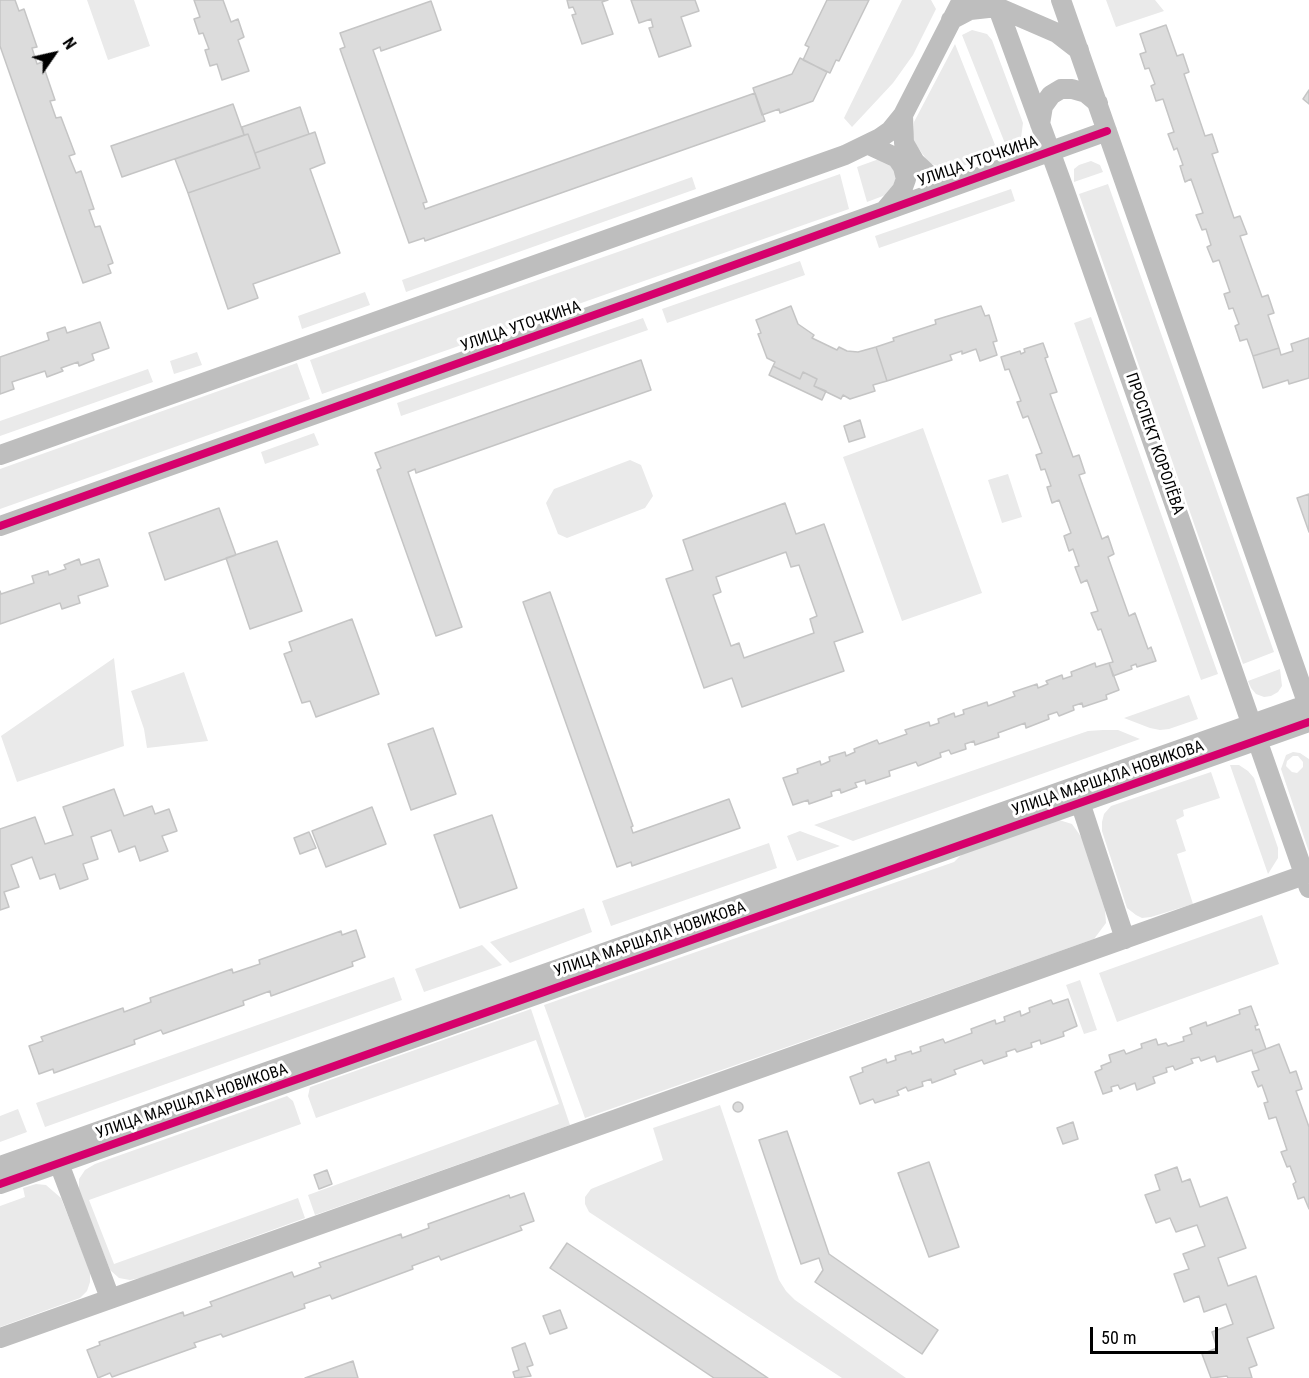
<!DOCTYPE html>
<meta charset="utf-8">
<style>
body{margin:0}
#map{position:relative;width:1309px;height:1378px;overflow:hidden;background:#fff;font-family:"Roboto Condensed",sans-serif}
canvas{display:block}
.north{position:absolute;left:24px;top:24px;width:60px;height:60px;-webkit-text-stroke:4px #fff;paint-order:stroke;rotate:56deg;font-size:16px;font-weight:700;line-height:24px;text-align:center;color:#000}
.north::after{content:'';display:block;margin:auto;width:21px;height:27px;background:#000;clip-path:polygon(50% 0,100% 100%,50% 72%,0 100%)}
.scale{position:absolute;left:1090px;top:1327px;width:128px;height:27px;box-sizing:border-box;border:3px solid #000;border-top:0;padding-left:8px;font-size:18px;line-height:21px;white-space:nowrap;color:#000;-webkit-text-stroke:4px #fff;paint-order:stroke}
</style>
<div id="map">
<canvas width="1309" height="1378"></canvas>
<div class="north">N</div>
<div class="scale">50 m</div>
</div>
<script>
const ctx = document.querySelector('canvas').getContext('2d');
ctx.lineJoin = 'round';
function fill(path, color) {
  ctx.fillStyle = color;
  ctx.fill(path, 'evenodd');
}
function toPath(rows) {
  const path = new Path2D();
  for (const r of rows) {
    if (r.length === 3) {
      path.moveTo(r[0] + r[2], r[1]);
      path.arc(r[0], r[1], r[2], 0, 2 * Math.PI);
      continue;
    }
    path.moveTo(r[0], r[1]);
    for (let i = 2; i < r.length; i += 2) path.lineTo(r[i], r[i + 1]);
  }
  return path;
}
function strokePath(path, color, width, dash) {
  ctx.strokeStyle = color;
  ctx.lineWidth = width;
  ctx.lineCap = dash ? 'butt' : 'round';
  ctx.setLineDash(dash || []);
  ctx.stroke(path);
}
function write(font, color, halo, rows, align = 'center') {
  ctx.font = font + ' "Roboto Condensed",sans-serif';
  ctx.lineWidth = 6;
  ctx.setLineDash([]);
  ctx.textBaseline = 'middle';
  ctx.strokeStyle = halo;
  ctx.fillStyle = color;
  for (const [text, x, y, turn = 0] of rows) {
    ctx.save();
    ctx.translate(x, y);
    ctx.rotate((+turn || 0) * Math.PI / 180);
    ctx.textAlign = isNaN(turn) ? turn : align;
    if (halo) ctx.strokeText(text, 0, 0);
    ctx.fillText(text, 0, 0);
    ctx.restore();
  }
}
fill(toPath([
 [87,0,134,0,150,46,108,60],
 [902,0,931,0,936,9,913,55,893,83,852,127,844,118],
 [1106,0,1155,0,1164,11,1116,27],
 [972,30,987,34,992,40,1023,123,1021,138,1008,151,962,35],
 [955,44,999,155,949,170,929,163,914,142,913,134,914,122],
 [879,159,887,160,898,171,891,193,867,202,857,167],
 [1091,161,1100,165,1103,172,1074,182,1074,169,1079,165],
 [840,174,849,209,322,394,310,360],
 [692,177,696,189,406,292,402,280],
 [1108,184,1274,652,1243,664,1079,194],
 [1011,189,1015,201,879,248,875,236],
 [800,261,805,275,667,323,662,309],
 [365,292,370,305,302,329,298,316],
 [1091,317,1218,674,1201,680,1074,323],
 [643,318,648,330,401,416,397,403],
 [197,352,202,365,174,374,170,361],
 [297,363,310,399,0,509,0,469],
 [148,369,153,382,0,436,0,421],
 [923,428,982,593,902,621,843,457],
 [314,433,319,445,265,464,261,452],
 [630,460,641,465,653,496,645,508,567,538,558,534,546,503,554,489],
 [1008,474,1022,517,1002,523,988,480],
 [114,658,124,746,17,782,1,736],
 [1280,669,1282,686,1278,692,1271,696,1264,697,1256,694,1251,688,1248,681],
 [184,672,208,741,147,748,144,729,131,691],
 [1189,695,1198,719,1169,729,1160,730,1150,728,1124,718],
 [1103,730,1118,730,1140,739,853,841,814,825,1088,731],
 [1293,752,1300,753,1309,759,1309,852,1281,769,1286,755],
 [1293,756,1298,756,1303,762,1303,767,1297,773,1292,772,1286,766,1287,761],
 [1230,765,1239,765,1248,771,1254,778,1278,848,1278,858,1268,874],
 [1211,772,1220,798,1183,810,1184,816,1176,820,1186,851,1177,854,1193,904,1151,917,1142,918,1136,915,1127,908,1102,831,1102,822,1104,814,1111,806],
 [1059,820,1072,824,1082,838,1105,910,1106,923,1094,939,585,1118,544,1005,954,862,964,852],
 [800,831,840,846,797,861,787,836],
 [769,843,777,868,611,926,602,901],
 [584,908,592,932,510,963,490,942],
 [1262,915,1279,964,1117,1022,1099,973],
 [482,945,502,965,424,992,415,969],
 [394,977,402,1000,45,1127,36,1103],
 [1080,980,1097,1030,1084,1034,1066,985],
 [531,1009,570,1125,315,1215,308,1195,559,1104,536,1040,316,1118,308,1096,310,1087],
 [287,1096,293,1101,301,1124,89,1200,114,1264,298,1198,305,1218,140,1278,130,1280,119,1278,110,1270,79,1190,79,1179,85,1170,95,1164],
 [720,1105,779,1280,786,1291,795,1300,906,1378,842,1378,589,1212,585,1204,585,1197,591,1189,663,1160,653,1128],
 [18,1109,27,1132,0,1142,0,1116],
 [36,1184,46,1185,61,1198,90,1272,90,1282,87,1291,80,1298,0,1327,0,1206,25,1197,23,1188]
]), '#eaeaea');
const building = toPath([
 [0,0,15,0,19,11,24,9,37,47,32,48,37,64,42,62,55,100,50,101,56,118,61,117,75,154,69,156,76,173,81,171,94,209,89,210,95,227,100,226,113,263,108,265,111,273,83,283,0,46,0,0],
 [194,0,223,0,231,22,238,19,244,37,238,40,249,71,222,80,217,64,210,66,205,50,209,49,203,33,199,34,194,19,200,17,194,0],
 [567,0,608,0,602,2,613,34,582,44,572,15,576,14,573,7,569,8,567,0],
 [631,0,695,0,699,11,681,17,691,46,659,57,649,28,653,27,651,19,639,23,631,0],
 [827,0,869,0,839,61,836,60,830,73,803,60,809,47,805,45,827,0],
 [431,1,441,30,381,51,380,47,373,50,427,202,423,203,425,209,755,93,765,121,425,241,424,238,409,243,340,49,345,47,340,33,431,1],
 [1166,25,1177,56,1183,54,1189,72,1184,74,1205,136,1212,134,1218,152,1212,154,1234,218,1240,216,1247,234,1240,236,1262,297,1268,295,1274,313,1268,315,1279,348,1253,356,1247,339,1240,341,1235,326,1239,324,1233,308,1229,309,1224,294,1230,292,1219,260,1213,262,1207,247,1211,245,1206,229,1202,230,1196,215,1203,213,1191,179,1185,182,1180,166,1183,165,1177,148,1174,150,1168,134,1174,132,1163,99,1156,101,1151,86,1155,84,1149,68,1145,69,1140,54,1146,52,1140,34,1166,25],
 [800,58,827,72,813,101,780,113,779,109,762,115,753,88,792,74,800,58],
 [1309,90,1309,104,1303,99,1309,90],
 [233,104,244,135,122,177,111,146,233,104],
 [300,107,309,134,255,153,248,134,244,135,242,127,300,107],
 [315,132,325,163,310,169,340,253,253,284,258,298,228,309,188,193,260,168,255,153,315,132],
 [248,134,260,168,188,193,175,159,248,134],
 [791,306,798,324,814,335,812,338,837,350,839,347,847,351,858,352,876,347,887,381,873,385,875,391,850,399,843,395,841,399,814,386,817,379,803,372,800,379,773,366,775,362,767,358,758,334,761,333,756,320,791,306],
 [981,306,985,316,989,315,997,341,993,342,997,355,980,361,976,349,962,354,962,351,950,355,952,360,887,381,876,347,894,341,893,338,936,324,935,320,981,306],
 [100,322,109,348,92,354,94,360,79,366,78,362,61,368,63,371,47,377,45,371,12,382,14,389,0,394,0,357,49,340,47,333,65,327,67,333,100,322],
 [1309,338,1309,378,1289,384,1288,380,1263,388,1253,356,1279,348,1281,355,1293,351,1291,344,1309,338],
 [1043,343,1048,357,1045,358,1057,392,1050,394,1073,457,1079,455,1085,473,1079,475,1102,539,1108,536,1114,554,1108,557,1129,616,1135,613,1148,649,1151,647,1156,661,1137,667,1136,664,1131,666,1132,669,1113,676,1109,663,1113,662,1101,629,1098,630,1091,613,1098,611,1087,580,1081,583,1075,567,1079,566,1073,549,1069,551,1064,536,1071,533,1059,500,1052,503,1047,487,1051,486,1045,469,1041,470,1036,455,1042,453,1028,416,1023,418,1017,402,1021,401,1009,369,1005,370,1001,357,1020,351,1021,354,1025,352,1024,349,1043,343],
 [641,360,651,390,416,473,415,469,408,472,462,627,436,636,377,470,381,468,375,453,641,360],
 [773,366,800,379,803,372,817,379,814,386,826,391,822,400,769,375,773,366],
 [860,420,865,437,849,442,844,426,860,420],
 [1309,494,1309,532,1297,498,1309,494],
 [785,503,796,534,824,524,863,632,834,642,844,671,742,707,732,678,704,688,666,579,693,570,683,540,785,503],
 [786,552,791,567,799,565,817,616,810,619,814,633,744,658,739,643,731,646,713,595,721,592,716,577,786,552],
 [219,508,236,555,165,580,149,533,219,508],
 [277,541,302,611,250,629,226,558,277,541],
 [79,559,81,565,99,559,108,586,78,596,80,603,62,609,60,603,0,624,0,591,1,594,34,583,32,576,48,571,49,575,66,569,64,565,79,559],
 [550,592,633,826,631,827,633,833,729,799,740,828,632,866,631,862,617,867,523,602,550,592],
 [352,619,379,694,316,717,310,701,302,703,284,654,292,651,289,642,352,619],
 [1095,663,1096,667,1109,663,1119,690,1106,695,1107,699,1083,707,1082,703,1073,706,1074,710,1059,716,1057,712,1048,715,1049,719,1026,728,1025,723,998,733,999,737,975,745,974,741,965,744,966,749,951,754,949,750,940,753,941,757,918,766,916,762,889,771,890,776,866,784,865,780,855,783,857,787,841,793,840,789,831,792,832,796,809,804,808,800,793,805,783,778,798,773,797,769,820,761,821,765,830,761,829,757,845,752,846,756,855,752,854,749,877,740,879,744,907,734,905,730,929,722,930,726,939,723,938,719,954,713,955,717,964,714,963,710,987,702,988,706,1015,696,1013,692,1037,684,1038,688,1048,684,1046,681,1062,675,1063,679,1072,676,1071,672,1095,663],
 [433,728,456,794,411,810,388,744,433,728],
 [114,789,124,816,152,806,155,814,169,809,177,831,162,836,168,851,140,861,135,846,119,852,111,830,91,837,98,859,83,864,88,879,60,889,55,874,40,879,32,857,11,865,19,887,4,892,9,907,0,910,0,829,35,817,45,844,73,835,63,807,114,789],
 [372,807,386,844,326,867,312,831,372,807],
 [492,815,517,888,460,908,434,835,492,815],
 [309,832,316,848,300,854,294,838,309,832],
 [356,930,365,957,352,962,353,966,271,996,270,991,243,1001,244,1005,163,1034,161,1030,134,1040,135,1044,54,1073,53,1069,39,1074,29,1046,43,1041,41,1037,123,1008,124,1012,151,1002,150,998,232,969,233,973,260,964,259,960,341,931,342,935,356,930],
 [1068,999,1077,1026,1063,1032,1064,1036,1041,1044,1040,1040,1031,1043,1032,1047,1017,1052,1015,1049,1006,1052,1007,1056,984,1064,982,1060,954,1070,956,1074,932,1083,931,1079,922,1082,923,1086,908,1091,906,1087,897,1091,899,1095,875,1103,873,1099,860,1104,850,1077,863,1072,862,1068,886,1059,887,1063,896,1060,895,1056,911,1051,912,1054,921,1051,920,1047,943,1039,945,1043,972,1033,971,1029,995,1020,996,1024,1005,1021,1004,1017,1020,1011,1021,1016,1030,1012,1029,1008,1051,1000,1053,1004,1068,999],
 [1251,1006,1258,1025,1255,1026,1256,1030,1259,1029,1266,1049,1253,1054,1252,1050,1217,1062,1215,1056,1201,1061,1199,1057,1191,1059,1193,1063,1175,1070,1173,1066,1166,1068,1167,1072,1153,1077,1155,1083,1137,1090,1135,1083,1120,1089,1118,1085,1111,1087,1112,1091,1103,1094,1095,1072,1102,1069,1101,1066,1111,1062,1109,1055,1124,1050,1126,1054,1142,1048,1141,1044,1156,1039,1158,1045,1166,1043,1168,1046,1184,1041,1183,1037,1192,1034,1190,1028,1206,1022,1207,1026,1240,1014,1239,1010,1251,1006],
 [1279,1044,1290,1073,1296,1071,1302,1089,1296,1091,1309,1127,1309,1209,1304,1197,1298,1199,1293,1184,1296,1182,1290,1166,1287,1167,1281,1152,1287,1150,1276,1117,1269,1119,1264,1103,1268,1102,1262,1085,1258,1087,1252,1072,1259,1070,1253,1054,1279,1044],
 [738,1107,5],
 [1073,1122,1078,1139,1063,1144,1057,1128,1073,1122],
 [787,1131,829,1254,938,1330,922,1354,815,1282,823,1270,819,1258,801,1264,759,1140,787,1131],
 [929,1162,959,1247,929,1257,898,1173,929,1162],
 [1177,1167,1182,1182,1190,1179,1200,1207,1227,1197,1246,1248,1218,1258,1228,1286,1256,1276,1274,1328,1247,1338,1257,1365,1249,1368,1252,1378,1228,1378,1227,1376,1211,1378,1202,1354,1217,1348,1212,1332,1233,1324,1226,1304,1204,1312,1199,1296,1184,1302,1174,1274,1189,1269,1183,1254,1205,1246,1197,1225,1176,1232,1170,1218,1156,1223,1145,1195,1160,1190,1155,1175,1177,1167],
 [327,1170,332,1184,319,1189,314,1175,327,1170],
 [524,1193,534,1221,520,1226,522,1230,441,1260,439,1256,412,1266,413,1269,332,1299,330,1295,304,1304,305,1308,223,1337,221,1334,194,1343,196,1347,112,1377,110,1373,98,1378,87,1350,100,1345,99,1342,183,1312,184,1316,212,1306,210,1302,292,1272,294,1277,321,1267,319,1263,401,1234,402,1238,429,1228,428,1224,509,1195,510,1198,524,1193],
 [567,1243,645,1295,768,1378,714,1378,550,1268,567,1243],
 [560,1310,567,1328,550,1334,543,1316,560,1310],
 [525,1343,533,1365,527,1367,531,1376,515,1378,513,1372,519,1370,512,1348,525,1343],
 [353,1361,358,1378,305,1378,353,1361]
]);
fill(building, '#dcdcdc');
strokePath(building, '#c5c5c5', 1.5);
strokePath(toPath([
 [995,0,1065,192,1309,888],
 [1061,0,1309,708],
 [951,20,970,10,997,7,1057,33,1079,50],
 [1040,124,1043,106,1051,95,1061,89,1072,89,1086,93,1098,103],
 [869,145,897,158,903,167,906,179,902,190,886,209],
 [948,187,930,176,915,162,904,143,903,115,962,0],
 [0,455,845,155,880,138,890,131,903,115],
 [0,526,645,297,1107,131],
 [1076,790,1125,939],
 [55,1153,110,1298],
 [0,1166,1309,704],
 [0,1184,1309,722],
 [0,1338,1304,875]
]), '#bebebe', 20);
strokePath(toPath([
 [0,526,645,297,1107,131],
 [0,1184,1309,722]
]), '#d6006c', 8);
write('16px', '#000', '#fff', [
 ["УЛИЦА УТОЧКИНА",978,162,-19],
 ["УЛИЦА УТОЧКИНА",521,327,-19],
 ["ПРОСПЕКТ КОРОЛЁВА",1154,444,71],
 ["УЛИЦА МАРШАЛА НОВИКОВА",1108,779,-19],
 ["УЛИЦА МАРШАЛА НОВИКОВА",650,940,-19],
 ["УЛИЦА МАРШАЛА НОВИКОВА",192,1102,-19]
]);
</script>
